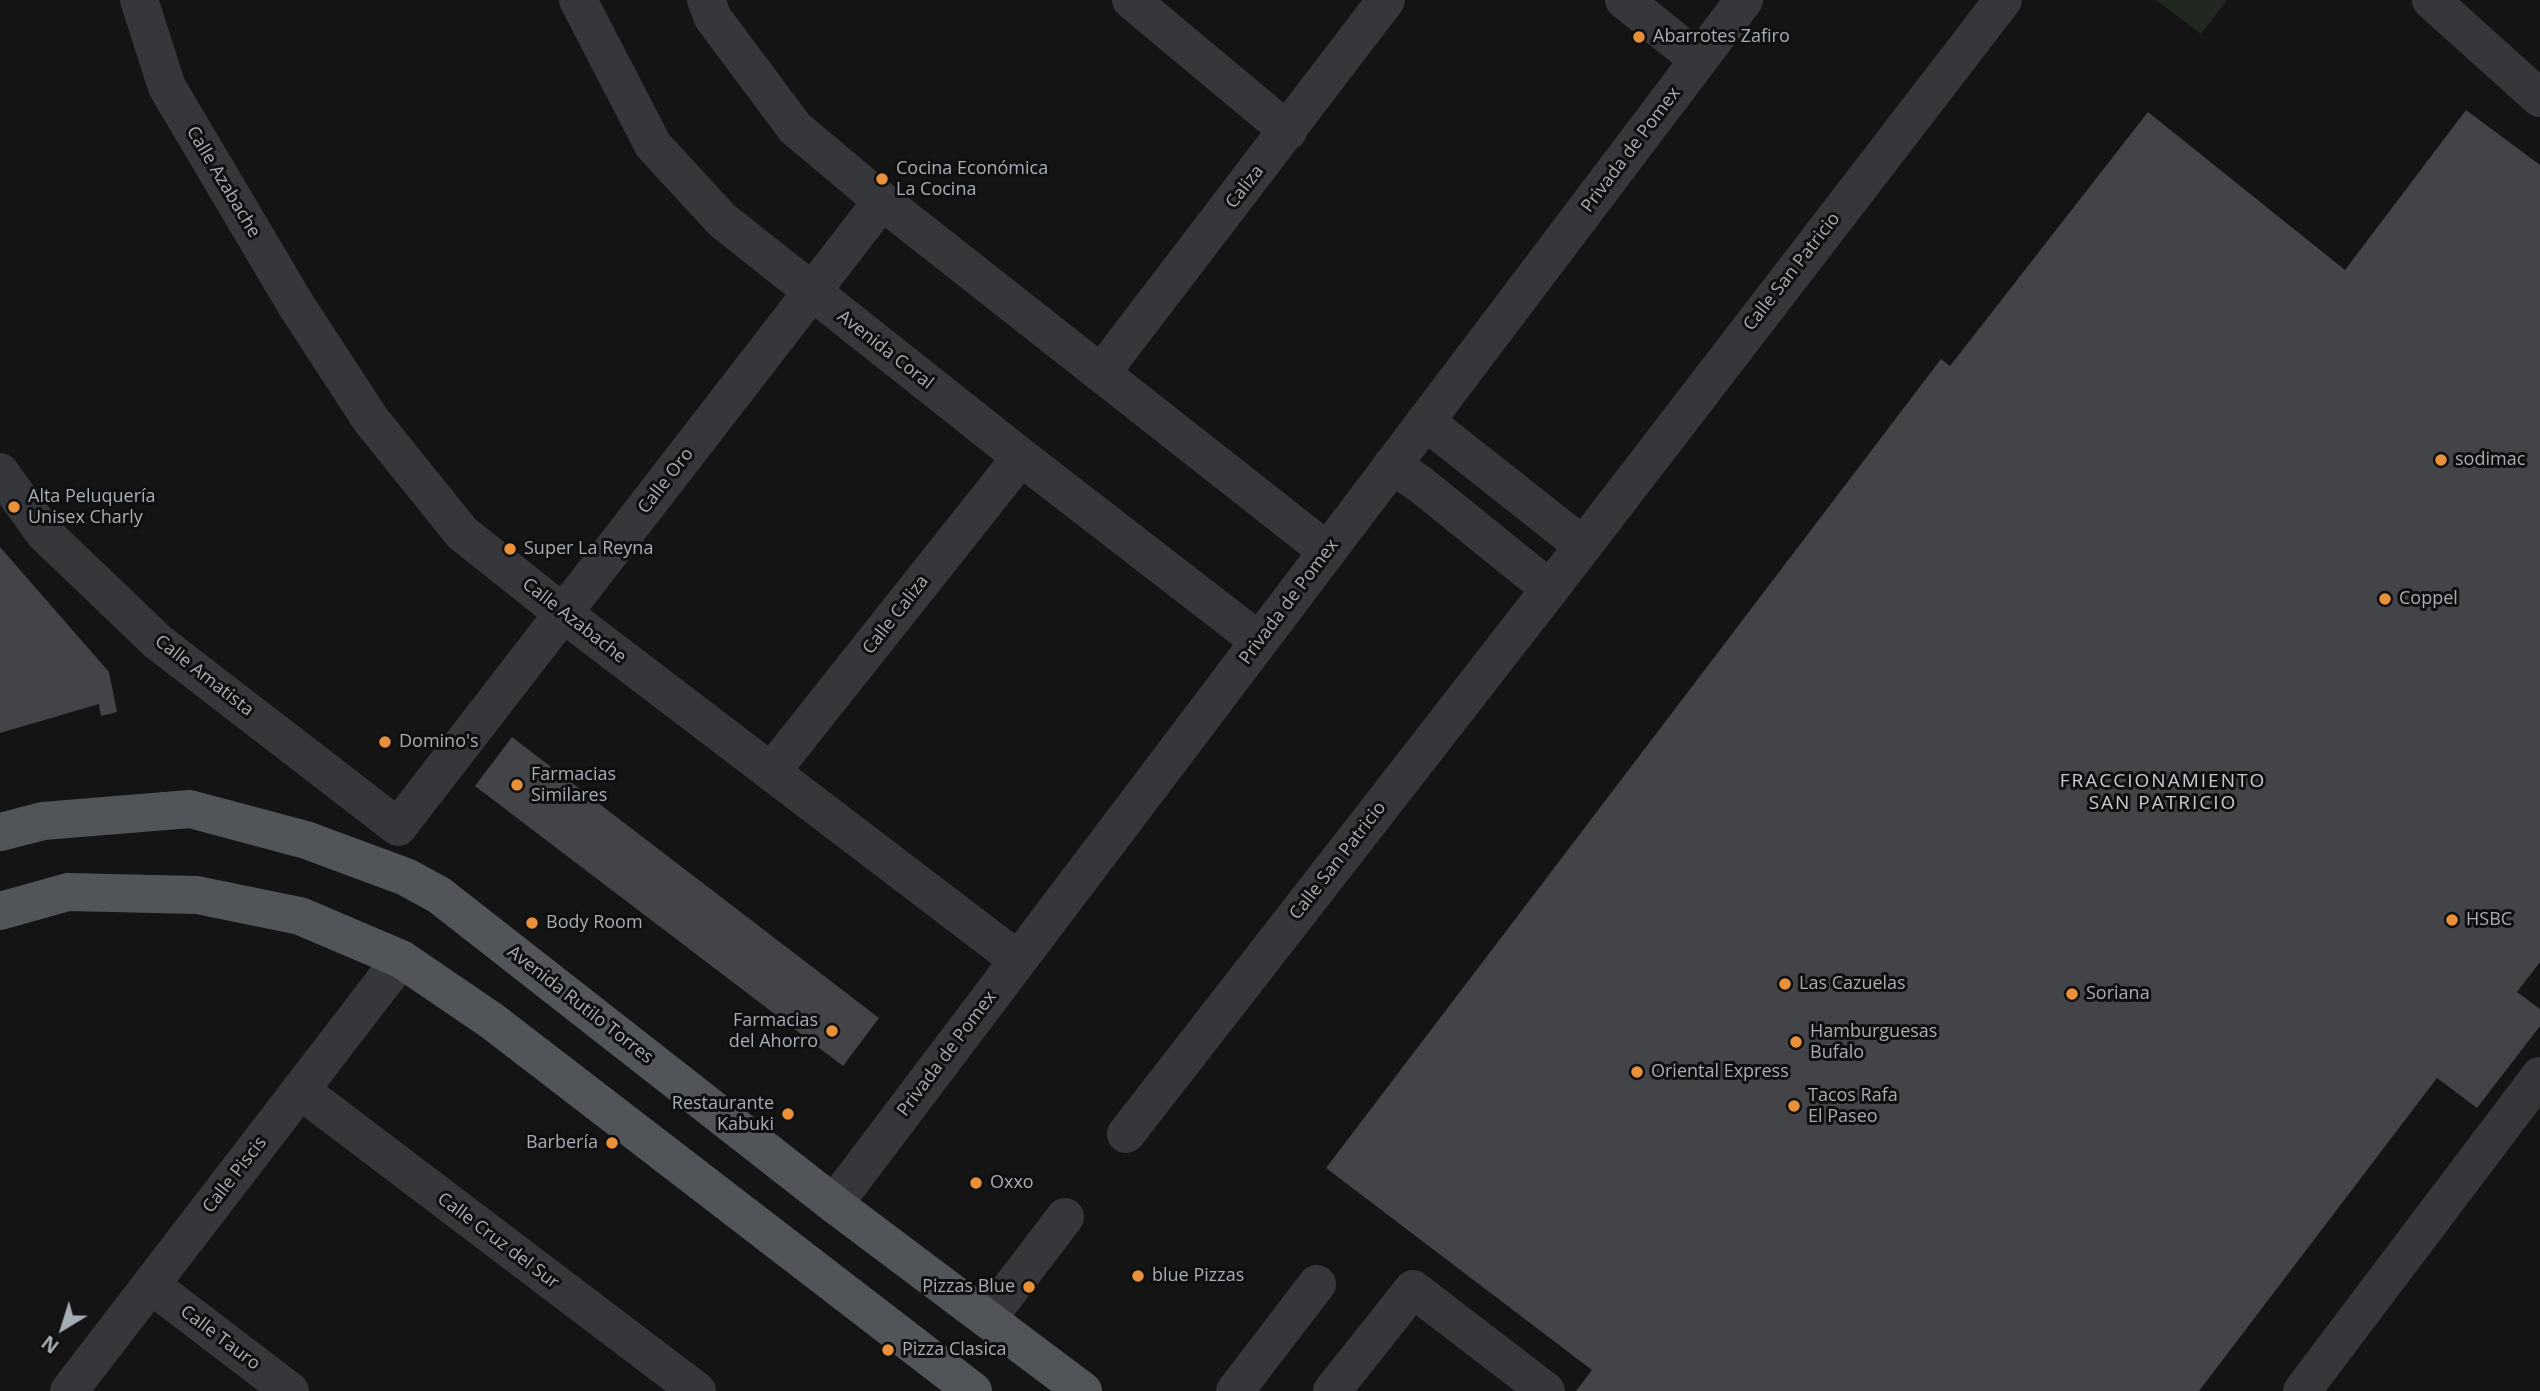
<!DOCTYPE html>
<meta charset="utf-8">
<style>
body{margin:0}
#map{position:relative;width:2540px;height:1391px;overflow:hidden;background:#141415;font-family:"Open Sans",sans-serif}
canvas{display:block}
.north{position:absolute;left:28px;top:1293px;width:70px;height:70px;-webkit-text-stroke:5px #0f0f10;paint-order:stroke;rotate:218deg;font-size:19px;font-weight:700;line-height:28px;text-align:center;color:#a6adb5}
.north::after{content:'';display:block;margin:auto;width:24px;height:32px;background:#a6adb5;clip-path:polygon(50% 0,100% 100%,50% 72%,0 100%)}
</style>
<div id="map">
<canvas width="2540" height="1391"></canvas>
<div class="north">N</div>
</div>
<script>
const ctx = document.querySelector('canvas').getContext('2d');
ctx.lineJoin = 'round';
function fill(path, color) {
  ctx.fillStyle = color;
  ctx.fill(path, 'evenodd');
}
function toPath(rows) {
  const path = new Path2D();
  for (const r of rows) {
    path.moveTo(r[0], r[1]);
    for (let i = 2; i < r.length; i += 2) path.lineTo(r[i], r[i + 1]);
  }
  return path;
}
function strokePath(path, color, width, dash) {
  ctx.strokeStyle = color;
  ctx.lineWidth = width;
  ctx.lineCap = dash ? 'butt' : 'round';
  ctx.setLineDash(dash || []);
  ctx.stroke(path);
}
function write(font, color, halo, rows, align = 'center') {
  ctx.font = font + ' "Open Sans",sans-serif';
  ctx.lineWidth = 6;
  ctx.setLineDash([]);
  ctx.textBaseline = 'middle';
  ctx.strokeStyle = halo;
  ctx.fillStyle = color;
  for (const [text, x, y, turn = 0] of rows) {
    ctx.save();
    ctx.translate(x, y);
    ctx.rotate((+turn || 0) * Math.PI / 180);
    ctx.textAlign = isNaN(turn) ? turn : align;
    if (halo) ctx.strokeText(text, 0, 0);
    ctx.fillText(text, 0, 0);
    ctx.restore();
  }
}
fill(toPath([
 [2156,0,2227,0,2201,34]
]), '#202820');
fill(toPath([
 [2466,110,2540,165,2540,962,2517,992,2540,1009,2540,1026,2477,1108,2437,1078,2199,1391,1576,1391,1592,1370,1326,1168,1941,359,1950,366,2148,112,2345,270],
 [0,547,109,672,117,712,101,716,99,704,0,733],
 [512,737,879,1018,843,1066,475,786]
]), '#434448');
strokePath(toPath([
 [139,0,167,87,296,305,371,420,462,533,564,614,1018,960],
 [578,0,653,145,722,220,1021,457,1259,641],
 [706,0,713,18,795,128,882,201,1327,551],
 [1131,0,1288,131],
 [1624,0,1699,60],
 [2431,0,2540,98],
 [1102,372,1386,0],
 [1425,421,1582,545],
 [1392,465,1420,484,1550,589],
 [0,472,44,533,158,642,398,827],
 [771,772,1021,457],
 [398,827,882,201],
 [300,1090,697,1391],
 [1126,1134,1550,589,2003,0],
 [834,1204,1744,0],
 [151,1285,290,1391],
 [988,1318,1065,1217],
 [69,1391,401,959],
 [1235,1391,1317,1284],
 [1332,1391,1413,1289,1546,1391],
 [2302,1391,2540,1076]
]), '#35373a', 38);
strokePath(toPath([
 [0,832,43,821,190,809,306,840,406,877,439,895,834,1204,1083,1391],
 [0,911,68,892,197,895,300,916,401,959,492,1021,973,1391]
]), '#515459', 38);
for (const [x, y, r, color] of [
 [1639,37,7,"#e8913a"],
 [882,179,7,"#e8913a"],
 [2441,460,7,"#e8913a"],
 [14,507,7,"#e8913a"],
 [510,549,7,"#e8913a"],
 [2385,599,7,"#e8913a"],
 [385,742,7,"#e8913a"],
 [517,785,7,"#e8913a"],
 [2452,920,7,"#e8913a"],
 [532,923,7,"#e8913a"],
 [1785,984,7,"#e8913a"],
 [2072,994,7,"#e8913a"],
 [832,1031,7,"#e8913a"],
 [1796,1042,7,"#e8913a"],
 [1637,1072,7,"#e8913a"],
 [1794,1106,7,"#e8913a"],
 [788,1114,7,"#e8913a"],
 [612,1143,7,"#e8913a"],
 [976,1183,7,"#e8913a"],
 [1138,1276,7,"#e8913a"],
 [1029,1287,7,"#e8913a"],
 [888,1350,7,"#e8913a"]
]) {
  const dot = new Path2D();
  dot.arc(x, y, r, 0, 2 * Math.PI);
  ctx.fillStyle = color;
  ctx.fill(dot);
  strokePath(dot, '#0f0f10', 2.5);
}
write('18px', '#a6adb5', '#0f0f10', [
 ["Abarrotes Zafiro",1653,37],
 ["Cocina Económica",896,169],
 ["La Cocina",896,190],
 ["sodimac",2455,460],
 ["Alta Peluquería",28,497],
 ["Unisex Charly",28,518],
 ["Super La Reyna",524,549],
 ["Coppel",2399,599],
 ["Domino's",399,742],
 ["Farmacias",531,775],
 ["Similares",531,796],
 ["HSBC",2466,920],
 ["Body Room",546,923],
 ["Las Cazuelas",1799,984],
 ["Soriana",2086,994],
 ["Farmacias",818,1021,"right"],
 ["del Ahorro",818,1042,"right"],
 ["Hamburguesas",1810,1032],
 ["Bufalo",1810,1053],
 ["Oriental Express",1651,1072],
 ["Tacos Rafa",1808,1096],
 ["El Paseo",1808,1117],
 ["Restaurante",774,1104,"right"],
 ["Kabuki",774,1125,"right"],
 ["Barbería",598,1143,"right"],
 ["Oxxo",990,1183],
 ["blue Pizzas",1152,1276],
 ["Pizzas Blue",1015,1287,"right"],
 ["Pizza Clasica",902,1350]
], 'left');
write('18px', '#a6adb5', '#0f0f10', [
 ["Privada de Pomex",1631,150,-53],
 ["Calle Azabache",223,182,59],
 ["Caliza",1245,187,-52],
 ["Calle San Patricio",1792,272,-52],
 ["Avenida Coral",885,350,38],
 ["Calle Oro",666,481,-52],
 ["Privada de Pomex",1289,602,-53],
 ["Calle Caliza",896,615,-52],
 ["Calle Azabache",574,621,38],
 ["Calle Amatista",204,676,38],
 ["Calle San Patricio",1338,861,-52],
 ["Avenida Rutilo Torres",580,1005,38],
 ["Privada de Pomex",947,1054,-53],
 ["Calle Piscis",235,1175,-52],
 ["Calle Cruz del Sur",498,1241,37],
 ["Calle Tauro",220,1338,37]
]);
ctx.letterSpacing = '2px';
write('19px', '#c7cbd1', '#0f0f10', [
 ["FRACCIONAMIENTO",2163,782],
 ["SAN PATRICIO",2163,804]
]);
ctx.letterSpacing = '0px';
</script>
